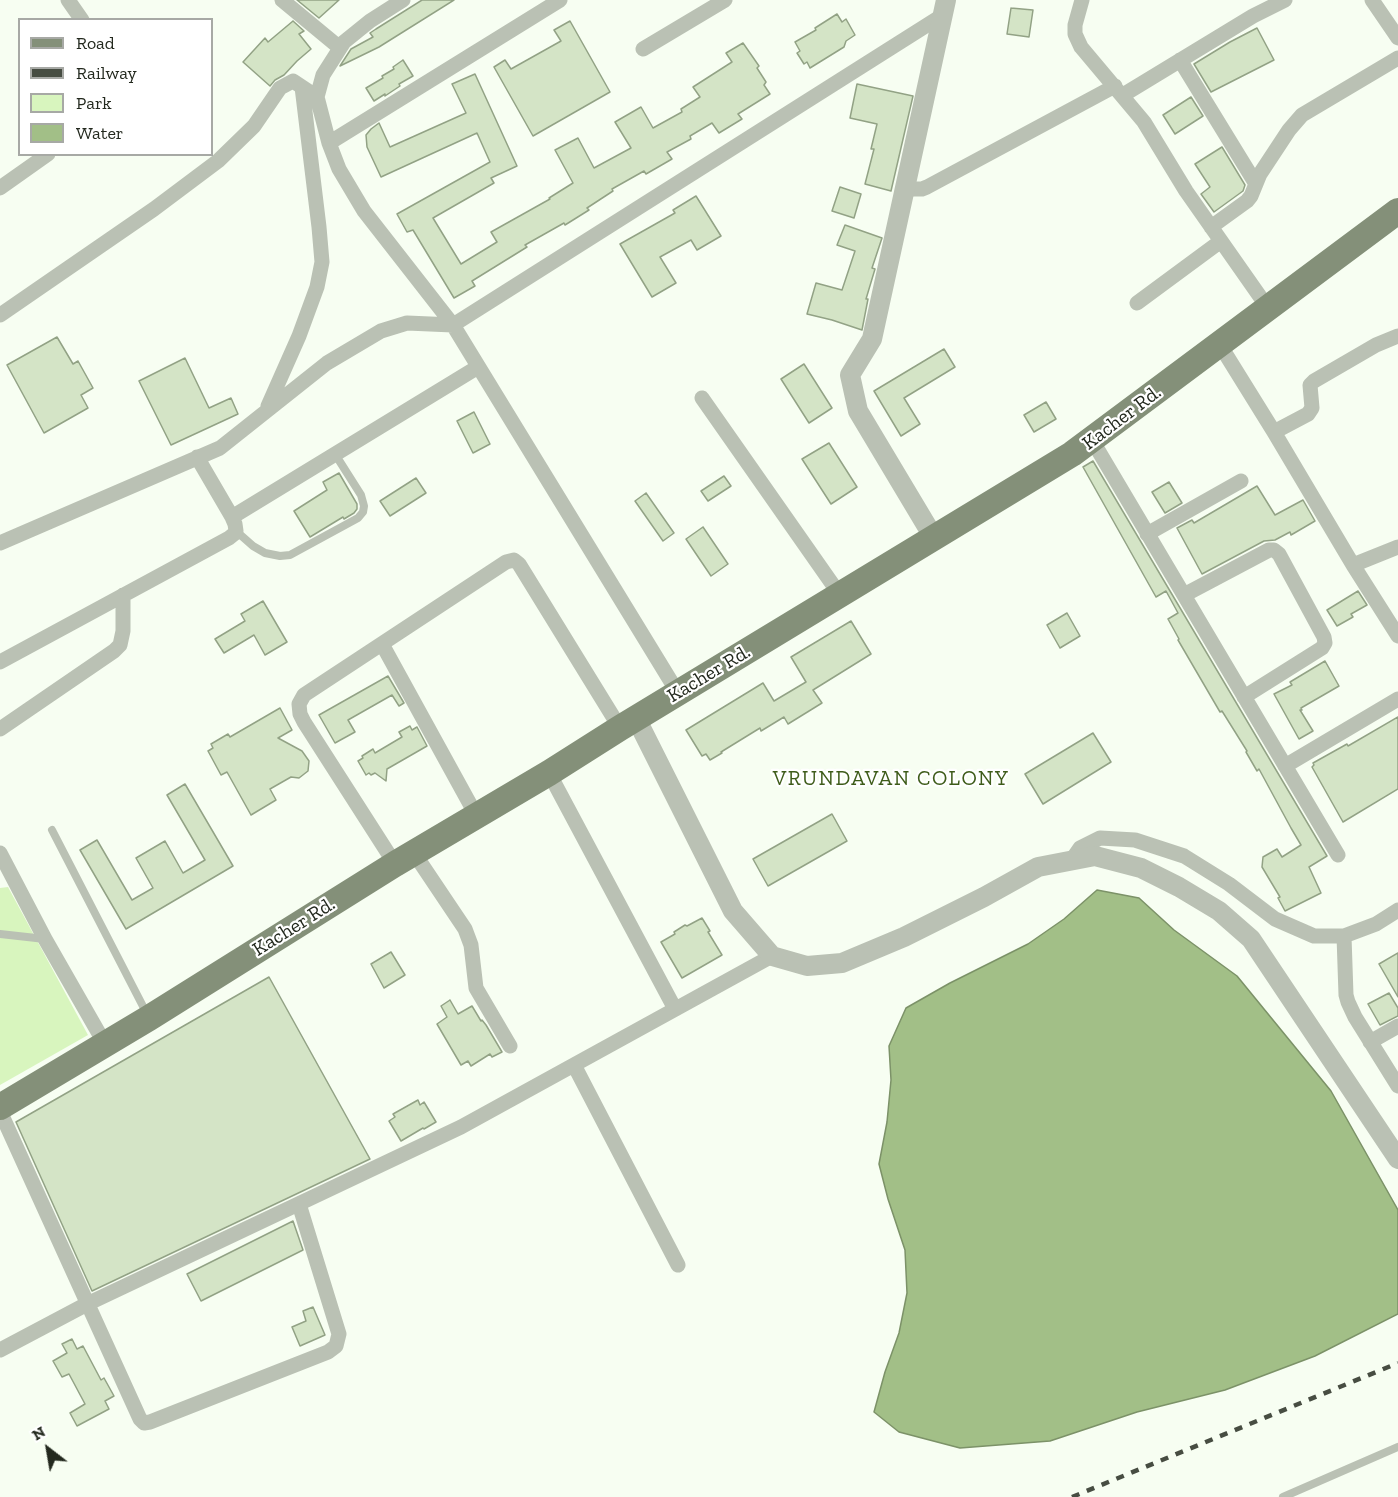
<!DOCTYPE html>
<style>
body{margin:0}
#map{position:relative;width:1398px;height:1497px;overflow:hidden;background:#f7fef2;font-family:"Zilla Slab",serif}
canvas{display:block}
.legend{position:absolute;left:18px;top:18px;width:195px;height:138px;box-sizing:border-box;background:#fff;border:2px solid #a7a9a5;margin:0;padding:8px 10px;list-style:none;font-size:18px;color:#23291e}
.legend li{display:flex;align-items:center;gap:12px;height:30px}
.legend b{width:30px;border:2px solid #a7a9a5}
.north{position:absolute;left:18px;top:1419px;width:60px;height:60px;-webkit-text-stroke:4px #fff;paint-order:stroke;rotate:329deg;font-size:16px;font-weight:700;line-height:24px;text-align:center;color:#23291e}
.north::after{content:'';display:block;margin:auto;width:21px;height:27px;background:#23291e;clip-path:polygon(50% 0,100% 100%,50% 72%,0 100%)}
</style>
<div id="map">
<canvas width="1398" height="1497"></canvas>
<ul class="legend">
<li><b style="height:8px;background:#849079"></b>Road</li>
<li><b style="height:8px;background:#474d42"></b>Railway</li>
<li><b style="height:16px;background:#d8f5be"></b>Park</li>
<li><b style="height:16px;background:#a2bf87"></b>Water</li>
</ul>
<div class="north">N</div>
</div>
<script>
const ctx = document.querySelector('canvas').getContext('2d');
ctx.lineJoin = 'round';
function fill(path, color) {
  ctx.fillStyle = color;
  ctx.fill(path, 'evenodd');
}
function toPath(rows) {
  const path = new Path2D();
  for (const r of rows) {
    path.moveTo(r[0], r[1]);
    for (let i = 2; i < r.length; i += 2) path.lineTo(r[i], r[i + 1]);
  }
  return path;
}
function strokePath(path, color, width, dash) {
  ctx.strokeStyle = color;
  ctx.lineWidth = width;
  ctx.lineCap = dash ? 'butt' : 'round';
  ctx.setLineDash(dash || []);
  ctx.stroke(path);
}
function write(font, color, halo, rows, align = 'center') {
  ctx.font = font + ' "Zilla Slab",serif';
  ctx.lineWidth = 4.5;
  ctx.setLineDash([]);
  ctx.textBaseline = 'middle';
  ctx.strokeStyle = halo;
  ctx.fillStyle = color;
  for (const [text, x, y, turn = 0] of rows) {
    ctx.save();
    ctx.translate(x, y);
    ctx.rotate((+turn || 0) * Math.PI / 180);
    ctx.textAlign = isNaN(turn) ? turn : align;
    if (halo) ctx.strokeText(text, 0, 0);
    ctx.fillText(text, 0, 0);
    ctx.restore();
  }
}
fill(toPath([
 [8,887,88,1035,0,1085,0,888]
]), '#d8f5be');
const water = toPath([
 [1097,890,1139,898,1174,930,1237,976,1331,1091,1398,1210,1398,1314,1315,1356,1225,1390,1137,1412,1050,1441,960,1448,899,1432,874,1412,885,1372,899,1333,907,1293,905,1250,888,1199,879,1164,887,1122,891,1080,889,1046,906,1008,950,983,1028,944,1064,919,1097,890]
]);
fill(water, '#a2bf87');
strokePath(water, '#7c9268', 1.5);
const building = toPath([
 [297,0,339,0,319,18,297,0],
 [422,0,454,0,379,47,340,66,351,49,373,37,370,33,376,29,422,0],
 [1011,8,1033,10,1029,37,1007,34,1011,8],
 [837,14,842,22,846,19,855,35,846,41,844,47,810,68,807,62,804,64,797,53,800,51,795,42,816,30,815,28,837,14],
 [293,21,304,31,299,34,311,49,297,61,284,75,275,80,270,86,243,62,265,38,268,42,293,21],
 [570,21,610,92,533,136,494,67,505,60,511,69,561,41,554,30,570,21],
 [1257,28,1274,60,1211,92,1194,64,1230,42,1257,28],
 [743,43,759,66,757,68,766,82,764,85,770,94,738,114,742,119,719,133,712,123,690,136,691,139,667,152,672,159,646,174,644,171,612,189,613,191,587,208,589,210,565,225,564,223,525,245,527,247,472,281,475,286,454,298,413,230,407,232,397,214,490,162,477,133,381,177,367,147,366,135,371,129,379,123,390,147,466,113,452,84,475,74,517,166,491,178,494,183,433,218,461,264,497,242,491,232,550,199,549,198,573,183,555,150,578,138,594,168,631,148,615,122,641,107,653,128,682,112,681,109,700,97,693,87,732,62,726,53,743,43],
 [403,60,413,76,399,84,400,86,385,96,385,94,374,101,366,88,383,78,382,76,394,69,393,67,403,60],
 [857,84,913,96,891,191,865,184,874,149,871,149,877,124,850,118,857,84],
 [1191,97,1203,116,1175,134,1163,115,1191,97],
 [1222,147,1245,185,1243,191,1214,212,1201,194,1210,187,1195,164,1222,147],
 [840,187,861,194,854,218,832,211,840,187],
 [696,196,721,236,697,250,691,240,660,257,676,283,652,297,620,244,675,213,673,210,696,196],
 [845,225,882,238,872,268,875,269,866,299,868,299,862,330,832,320,807,314,816,283,842,290,855,251,837,245,845,225],
 [57,337,73,364,78,361,93,388,81,395,88,408,44,433,7,365,57,337],
 [944,349,955,367,904,398,920,424,901,436,874,391,944,349],
 [185,358,209,408,231,398,238,414,171,445,139,381,185,358],
 [804,364,832,408,809,423,781,379,804,364],
 [1046,402,1056,419,1034,432,1024,415,1046,402],
 [474,412,490,444,473,453,457,421,474,412],
 [829,443,857,487,831,504,802,459,829,443],
 [1093,461,1327,856,1309,867,1321,893,1285,911,1278,898,1280,897,1262,867,1263,857,1277,849,1282,857,1301,845,1291,828,1259,769,1257,771,1246,752,1247,751,1222,711,1220,712,1178,640,1179,639,1168,619,1178,613,1166,591,1156,597,1083,467,1093,461],
 [339,473,357,504,357,509,354,513,344,519,343,517,310,537,294,511,327,490,323,482,339,473],
 [724,476,731,486,708,501,701,491,724,476],
 [416,478,426,493,390,516,380,501,416,478],
 [1169,482,1182,503,1165,513,1152,492,1169,482],
 [1257,486,1275,515,1303,500,1315,521,1291,535,1290,532,1275,540,1264,541,1202,574,1177,528,1192,520,1194,523,1257,486],
 [646,493,674,533,663,541,635,501,646,493],
 [703,527,728,564,711,576,686,539,703,527],
 [1358,591,1367,605,1351,614,1353,617,1337,626,1327,610,1358,591],
 [263,601,287,642,265,655,254,635,224,653,215,639,245,621,241,614,263,601],
 [1067,613,1080,636,1060,648,1047,625,1067,613],
 [851,621,871,654,813,690,822,703,788,724,784,717,761,731,760,728,721,752,722,753,710,760,706,754,702,756,686,730,763,683,774,701,806,682,791,657,851,621],
 [1325,661,1339,686,1301,708,1302,710,1300,710,1313,731,1299,739,1274,694,1292,685,1290,682,1325,661],
 [388,676,404,703,399,706,392,695,348,720,355,732,335,743,319,715,388,676],
 [280,708,292,730,278,738,302,751,309,761,308,771,299,778,291,777,270,789,276,800,251,815,227,772,221,775,208,751,213,748,211,744,228,734,230,737,280,708],
 [1398,717,1398,789,1343,822,1312,767,1314,765,1313,763,1347,744,1348,746,1398,717],
 [410,726,412,730,417,727,427,746,387,769,386,781,375,773,371,775,369,773,366,775,358,761,363,758,362,756,373,749,375,753,402,737,399,732,410,726],
 [1093,733,1111,762,1043,804,1025,774,1093,733],
 [185,784,233,866,126,929,80,850,97,840,132,900,153,888,136,858,165,841,183,873,205,860,167,795,185,784],
 [832,814,847,841,768,886,753,859,832,814],
 [702,918,710,931,708,932,722,955,682,978,661,942,675,934,674,932,685,925,687,926,702,918],
 [391,952,405,975,384,988,371,964,391,952],
 [1398,953,1398,997,1379,964,1398,953],
 [269,977,370,1159,92,1291,16,1122,269,977],
 [1389,993,1398,1008,1398,1016,1380,1025,1368,1004,1389,993],
 [450,1000,458,1014,472,1006,481,1021,482,1020,486,1025,502,1052,492,1057,490,1054,471,1066,468,1061,461,1065,437,1024,447,1017,441,1006,450,1000],
 [418,1100,420,1105,424,1102,436,1122,424,1129,423,1128,401,1141,389,1121,395,1117,393,1114,418,1100],
 [293,1221,303,1250,201,1301,187,1274,293,1221],
 [313,1307,325,1335,300,1346,292,1327,306,1321,303,1311,313,1307],
 [72,1339,77,1349,83,1346,101,1380,104,1378,114,1396,105,1401,109,1409,77,1426,70,1413,85,1404,69,1374,62,1377,53,1361,67,1353,62,1344,72,1339]
]);
fill(building, '#d4e4c6');
strokePath(building, '#92a285', 1.5);
strokePath(toPath([
 [236,531,253,546,265,553,280,556,290,555,358,518,363,512,364,506,361,495,335,454],
 [52,830,148,1016],
 [0,934,45,939],
 [1283,1497,1398,1447]
]), '#bac1b4', 8);
strokePath(toPath([
 [68,0,82,20],
 [282,0,340,48],
 [1082,0,1075,25,1075,34,1081,47,1144,122,1186,191,1268,308],
 [1372,0,1398,38],
 [643,49,725,0],
 [1180,60,1256,184],
 [1123,95,1253,16,1285,0],
 [329,143,560,0],
 [0,188,48,154],
 [905,189,922,189,927,187,1115,86],
 [1211,227,1247,201,1251,196,1260,174,1289,130,1302,115,1398,58],
 [1137,303,1221,241],
 [0,315,154,209,218,161,254,126,280,88,293,81,317,97],
 [1220,345,1274,432,1353,565,1398,636],
 [702,398,840,595],
 [268,406,299,336,317,287,322,262,319,227,302,87],
 [1274,432,1308,414,1312,408,1310,385,1314,381,1376,345,1398,336],
 [1092,440,1338,855],
 [232,517,478,367],
 [1147,534,1241,481],
 [0,543,220,448,327,363,381,331,407,323,453,325,364,211,339,169,329,143,317,97,323,75,344,42,370,21,403,0],
 [1353,565,1398,547],
 [1184,595,1269,550,1274,550,1279,554,1324,637,1325,643,1322,648,1244,697],
 [382,644,476,815],
 [0,662,229,538,234,534,236,531,235,524,232,517,197,457],
 [678,693,453,325,943,15],
 [0,729,114,651,120,645,123,631,123,595],
 [1285,766,1398,699],
 [549,773,675,1009],
 [0,853,45,939,105,1044],
 [414,853,465,929,471,945,476,988,510,1046],
 [1071,861,1080,848,1100,838,1135,840,1184,856,1229,884,1275,919,1314,936,1344,936,1376,924,1398,910],
 [395,864,304,722,300,714,299,704,304,695,506,562,514,560,519,564,620,728],
 [1344,936,1346,995,1348,1002,1355,1017,1398,1086],
 [1370,1042,1398,1026],
 [574,1065,678,1265],
 [0,1111,140,1419,144,1423,150,1422,328,1352,336,1346,339,1334,299,1204],
 [0,1350,87,1304,461,1127,772,956]
]), '#bac1b4', 15);
strokePath(toPath([
 [934,538,858,411,850,375,872,339,946,0],
 [636,718,733,911,772,956,807,966,842,963,904,937,984,897,1038,867,1095,856,1141,868,1179,887,1219,911,1251,939,1398,1159]
]), '#bac1b4', 20);
strokePath(toPath([
 [0,1107,149,1018,395,864,549,773,620,728,1072,454,1398,211]
]), '#849079', 26);
strokePath(toPath([
 [1072,1497,1398,1363]
]), '#474d42', 4.5, [8, 8]);
write('20px', '#23291e', '#fff', [
 ["Kacher Rd.",1122,418,-37],
 ["Kacher Rd.",709,674,-31],
 ["Kacher Rd.",294,927,-32]
]);
ctx.letterSpacing = '1.5px';
write('21px', '#3e5c1a', '#fff', [
 ["VRUNDAVAN COLONY",891,779]
]);
ctx.letterSpacing = '0px';
</script>
